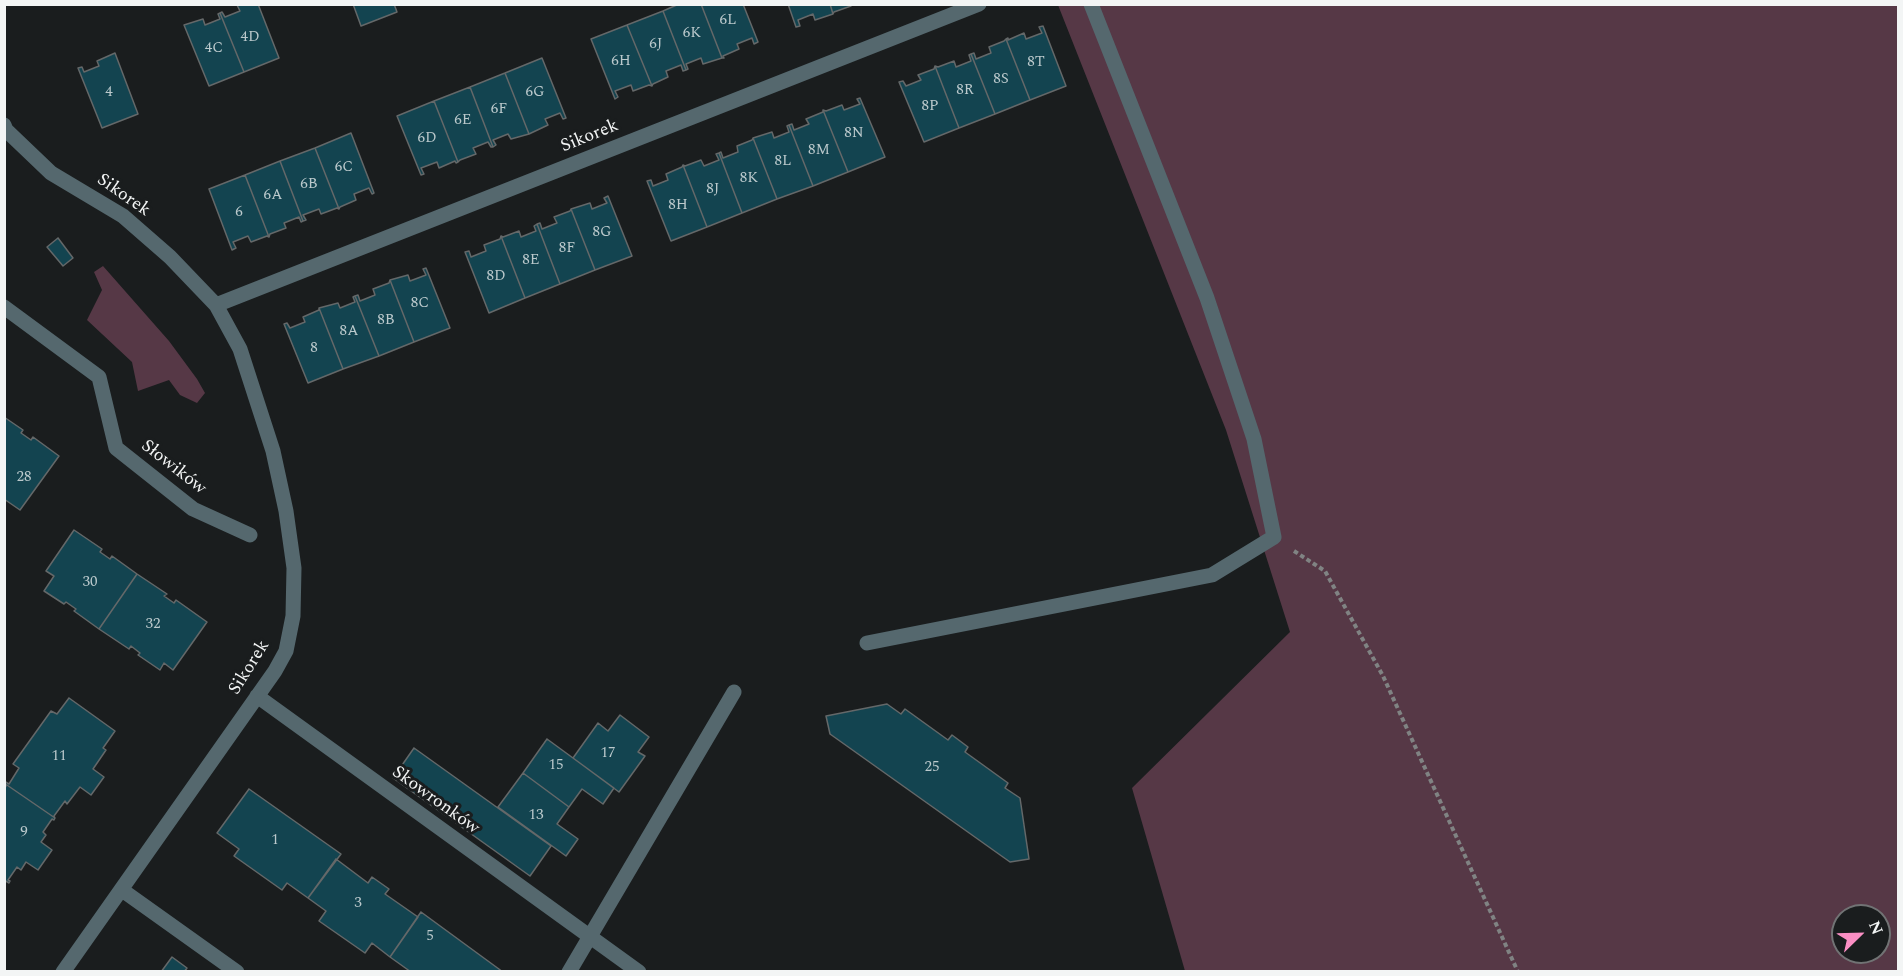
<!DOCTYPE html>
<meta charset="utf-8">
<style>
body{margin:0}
#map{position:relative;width:1903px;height:976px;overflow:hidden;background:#1a1d1e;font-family:Spectral,serif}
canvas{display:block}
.frame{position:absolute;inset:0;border:6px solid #f3f5f5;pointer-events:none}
.north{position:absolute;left:1831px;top:904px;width:60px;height:60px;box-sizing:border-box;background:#1a1d1e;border:2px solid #717374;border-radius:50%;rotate:67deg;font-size:16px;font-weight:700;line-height:24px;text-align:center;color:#f3f5f5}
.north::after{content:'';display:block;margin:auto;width:21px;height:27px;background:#fb8fc4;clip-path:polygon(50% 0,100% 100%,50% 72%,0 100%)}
</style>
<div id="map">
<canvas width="1903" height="976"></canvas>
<div class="frame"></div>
<div class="north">N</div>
</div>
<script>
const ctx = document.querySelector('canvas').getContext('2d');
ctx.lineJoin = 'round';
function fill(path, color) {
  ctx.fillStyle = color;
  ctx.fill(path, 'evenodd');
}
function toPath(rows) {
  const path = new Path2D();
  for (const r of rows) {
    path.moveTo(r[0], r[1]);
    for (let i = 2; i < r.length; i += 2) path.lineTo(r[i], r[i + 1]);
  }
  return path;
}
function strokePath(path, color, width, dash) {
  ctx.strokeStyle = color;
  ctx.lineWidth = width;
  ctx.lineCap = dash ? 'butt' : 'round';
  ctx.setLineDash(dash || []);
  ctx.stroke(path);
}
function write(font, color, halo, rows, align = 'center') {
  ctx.font = font + ' Spectral,serif';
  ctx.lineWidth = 6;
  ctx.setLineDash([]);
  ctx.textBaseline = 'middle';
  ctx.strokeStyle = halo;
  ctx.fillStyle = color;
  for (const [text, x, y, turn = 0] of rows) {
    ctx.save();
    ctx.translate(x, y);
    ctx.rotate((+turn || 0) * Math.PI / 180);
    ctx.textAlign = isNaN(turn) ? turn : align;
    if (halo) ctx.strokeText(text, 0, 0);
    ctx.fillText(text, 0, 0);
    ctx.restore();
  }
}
fill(toPath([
 [1058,5,1898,5,1898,971,1185,971,1132,788,1290,632,1226,430],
 [1843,916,1879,916,1879,952,1843,952],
 [103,266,169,341,197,379,205,393,197,403,180,395,169,380,138,391,132,362,87,320,102,290,94,272]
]), '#563846');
const building = toPath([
 [240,4,258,4,279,58,244,72,220,13,222,12,225,17,240,11,237,5,240,4],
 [353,4,394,4,397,12,361,26,353,4],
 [679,4,701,4,722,58,703,64,701,58,686,64,688,69,686,70,663,11,679,4],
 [701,4,743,4,758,42,754,44,752,38,737,44,739,49,723,56,724,58,722,58,701,4],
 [788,4,830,4,833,14,815,20,813,14,798,20,800,26,796,27,788,4],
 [830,4,850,4,851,6,834,12,833,14,830,4],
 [663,11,686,70,683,71,681,65,666,71,668,77,653,84,652,86,627,25,663,11],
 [220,13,244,72,209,86,184,25,203,19,205,25,220,19,218,14,220,13],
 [627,25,652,86,649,85,633,91,631,85,615,91,618,97,615,99,591,39,627,25],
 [1043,26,1066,86,1030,100,1006,39,1008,38,1008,40,1024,33,1026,39,1042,33,1039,27,1043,26],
 [1006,39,1030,100,995,114,971,54,974,53,976,59,991,53,989,47,1004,41,1006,39],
 [115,53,138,114,102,128,78,68,82,67,84,72,99,66,97,61,115,53],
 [971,54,995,114,959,128,935,66,938,67,954,61,956,67,971,61,969,55,971,54],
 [542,58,566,118,563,119,560,113,545,119,548,125,529,134,505,73,542,58],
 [935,66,959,128,924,142,899,82,903,81,906,86,921,80,918,75,934,69,935,66],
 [505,73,529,134,511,139,508,134,493,140,496,145,493,147,470,87,505,73],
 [470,87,493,147,491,147,488,142,473,148,476,154,460,160,458,162,434,101,470,87],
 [860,98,885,157,848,172,823,110,826,111,842,105,844,110,860,104,857,99,860,98],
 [434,101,458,162,456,163,455,161,439,168,437,162,421,168,424,174,421,175,397,116,434,101],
 [823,110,848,172,813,186,789,125,792,124,794,130,809,124,806,119,823,112,823,110],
 [789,125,813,186,777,199,753,138,772,132,774,138,789,132,787,126,789,125],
 [351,133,374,193,372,194,369,188,354,194,356,200,340,207,339,209,315,148,351,133],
 [753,138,777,199,742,213,719,153,721,152,723,158,738,152,737,146,752,140,753,138],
 [315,148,339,209,337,208,321,214,319,209,303,215,306,220,303,221,280,161,315,148],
 [719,153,742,213,707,227,683,165,685,166,701,160,704,166,719,160,716,154,719,153],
 [280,161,303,221,301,222,299,217,284,223,286,228,270,234,269,237,245,175,280,161],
 [683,165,707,227,671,241,647,181,651,180,653,186,668,180,666,174,682,167,683,165],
 [245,175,269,237,267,236,251,242,248,236,233,242,236,248,232,250,209,189,245,175],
 [608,196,632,256,595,270,571,209,590,203,592,209,607,203,604,198,608,196],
 [571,209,595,270,560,284,537,224,540,223,542,229,557,223,554,217,570,211,571,209],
 [537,224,560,284,525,298,501,236,503,237,519,231,521,237,536,231,534,226,537,224],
 [501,236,525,298,489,313,465,252,469,251,471,257,486,251,484,245,500,239,501,236],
 [58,238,73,258,63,266,47,247,58,238],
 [426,268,450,328,414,342,390,280,408,275,410,281,426,275,423,269,426,268],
 [390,280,414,342,379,356,355,296,358,295,360,301,375,295,373,289,389,283,390,280],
 [355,296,379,356,343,369,319,308,338,303,340,308,355,302,353,297,355,296],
 [319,308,343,369,308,383,284,324,287,323,290,328,305,322,303,317,319,310,319,308],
 [4,417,23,430,21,433,31,440,33,437,59,456,20,510,4,499,4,417],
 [74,530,102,549,100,552,110,559,112,556,137,574,99,629,74,611,76,609,66,602,64,604,44,591,54,576,46,571,74,530],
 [137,574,167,594,164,596,174,603,176,600,207,622,173,670,164,663,160,670,138,655,140,653,131,646,129,649,99,629,137,574],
 [69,698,115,731,103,748,106,750,93,769,104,777,91,795,80,787,67,804,65,801,54,816,55,818,4,783,4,781,9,784,19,768,13,764,51,711,57,714,69,698],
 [887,704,901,714,905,709,948,740,952,735,968,747,965,752,1008,783,1005,788,1020,798,1029,859,1010,862,830,734,826,716,887,704],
 [620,715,649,737,638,752,645,756,619,792,573,758,598,723,608,731,620,715],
 [547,739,614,788,603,804,582,789,569,807,523,773,547,739],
 [414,748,551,846,530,876,393,778,414,748],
 [523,773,569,807,557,824,578,839,566,856,498,807,523,773],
 [4,783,55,818,54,820,52,819,43,832,46,835,41,842,52,850,38,870,26,862,21,870,17,867,8,880,10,881,9,883,4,880,4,789,6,786,4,783],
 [249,789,341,854,308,898,287,883,282,890,234,856,239,849,217,833,249,789],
 [336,859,368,883,372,877,389,889,385,894,418,917,390,957,372,943,365,953,319,921,326,911,308,898,336,859],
 [421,912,503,972,411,972,390,957,421,912],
 [172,957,187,968,184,972,161,972,172,957]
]);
fill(building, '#134450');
strokePath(building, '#646869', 1.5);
strokePath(toPath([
 [1294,551,1325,571,1383,676,1518,972]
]), '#808383', 4, [4.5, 3]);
strokePath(toPath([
 [4,125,6,130,51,173,123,216,170,257,216,305,240,349,273,451,286,511,294,568,293,616,286,651,275,671,63,972],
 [216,305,979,4],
 [4,307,99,377,116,448,193,509,250,535],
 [867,643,1212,575,1274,537,1254,439,1207,298,1091,4],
 [257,696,639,972],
 [122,890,237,972],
 [569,972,734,692]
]), '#55686e', 15);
write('15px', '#bbc9cc', null, [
 ["6L",728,21],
 ["6K",692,34],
 ["4D",250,38],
 ["6J",656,45],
 ["4C",214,49],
 ["6H",621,62],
 ["8T",1036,63],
 ["8S",1001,80],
 ["8R",965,91],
 ["4",109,93],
 ["6G",535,93],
 ["8P",930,107],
 ["6F",499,110],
 ["6E",463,121],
 ["8N",854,134],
 ["6D",427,139],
 ["8M",819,151],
 ["8L",783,162],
 ["6C",344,168],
 ["8K",749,179],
 ["6B",309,185],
 ["8J",713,190],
 ["6A",273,196],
 ["8H",678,206],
 ["6",239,213],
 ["8G",602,233],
 ["8F",567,249],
 ["8E",531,261],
 ["8D",496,277],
 ["8C",420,304],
 ["8B",386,321],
 ["8A",349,332],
 ["8",314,349],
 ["28",24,478],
 ["30",90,583],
 ["32",153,625],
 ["17",608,754],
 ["11",59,757],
 ["15",556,766],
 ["25",932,768],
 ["13",536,816],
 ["9",24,833],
 ["1",275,841],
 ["3",358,904],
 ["5",430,937]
]);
write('18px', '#f3f5f5', '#1a1d1e', [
 ["Sikorek",590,137,-22],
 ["Sikorek",123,196,35],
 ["Słowików",173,468,38],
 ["Sikorek",250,668,-58],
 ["Skowronków",435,801,36]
]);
</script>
